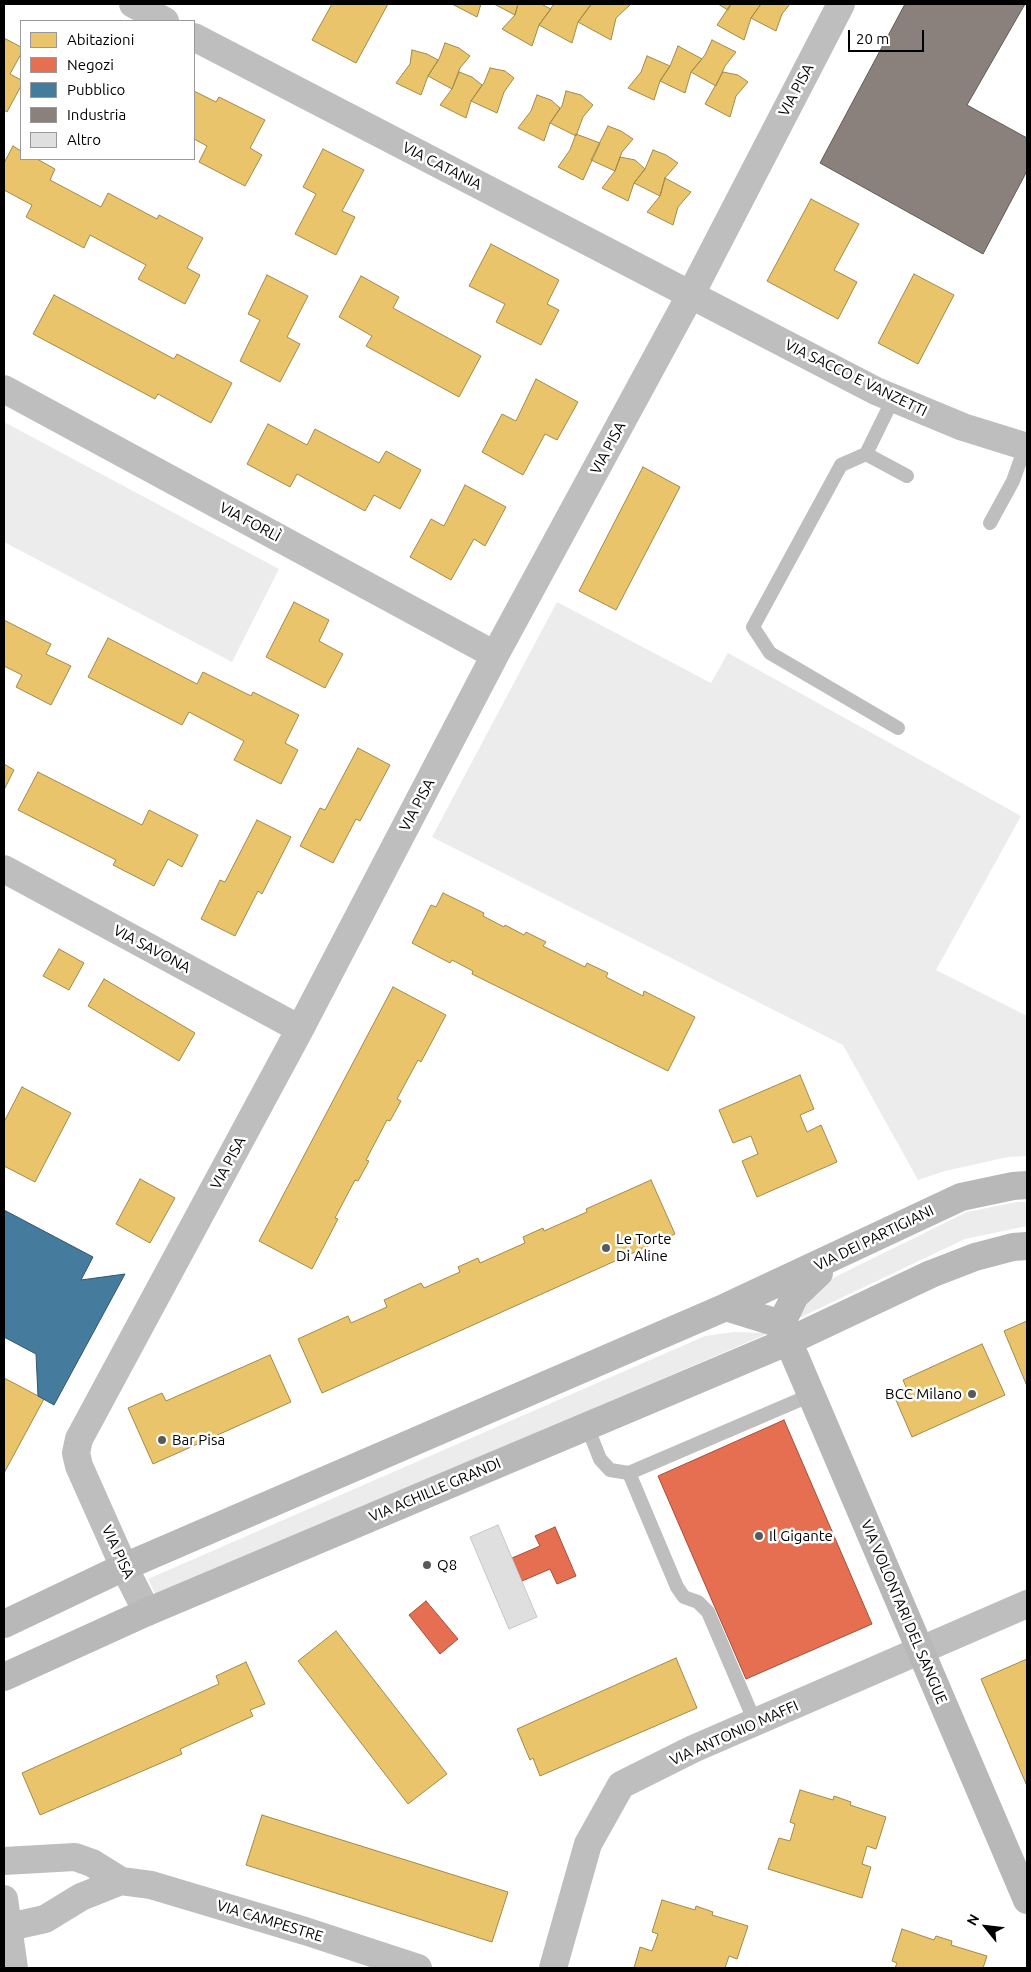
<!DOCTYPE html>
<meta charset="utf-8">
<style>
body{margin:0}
#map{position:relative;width:1031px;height:1972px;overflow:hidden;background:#fff;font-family:Ubuntu,sans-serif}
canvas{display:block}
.frame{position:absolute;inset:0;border:5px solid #000;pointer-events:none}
.legend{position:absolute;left:20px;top:20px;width:175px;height:140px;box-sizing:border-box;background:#fff;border:1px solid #999;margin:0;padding:6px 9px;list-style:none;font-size:15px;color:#000}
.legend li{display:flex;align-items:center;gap:10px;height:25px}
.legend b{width:25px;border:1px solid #999}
.north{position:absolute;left:961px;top:1902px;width:50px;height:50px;-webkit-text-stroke:4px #fff;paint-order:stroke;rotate:299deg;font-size:14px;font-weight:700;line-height:20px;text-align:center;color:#000}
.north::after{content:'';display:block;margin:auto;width:18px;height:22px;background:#000;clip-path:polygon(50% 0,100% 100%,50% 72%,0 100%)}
.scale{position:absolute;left:848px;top:30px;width:76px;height:22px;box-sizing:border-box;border:2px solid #000;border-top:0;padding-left:6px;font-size:15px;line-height:18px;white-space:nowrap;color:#000;-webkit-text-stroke:4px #fff;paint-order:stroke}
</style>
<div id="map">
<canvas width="1031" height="1972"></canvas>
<div class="frame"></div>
<ul class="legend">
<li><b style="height:14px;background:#e9c46a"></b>Abitazioni</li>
<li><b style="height:14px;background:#e76f51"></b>Negozi</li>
<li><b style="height:14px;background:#457b9d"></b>Pubblico</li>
<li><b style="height:14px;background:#8a817c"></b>Industria</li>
<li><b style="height:14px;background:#dfdfdf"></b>Altro</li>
</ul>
<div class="north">N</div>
<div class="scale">20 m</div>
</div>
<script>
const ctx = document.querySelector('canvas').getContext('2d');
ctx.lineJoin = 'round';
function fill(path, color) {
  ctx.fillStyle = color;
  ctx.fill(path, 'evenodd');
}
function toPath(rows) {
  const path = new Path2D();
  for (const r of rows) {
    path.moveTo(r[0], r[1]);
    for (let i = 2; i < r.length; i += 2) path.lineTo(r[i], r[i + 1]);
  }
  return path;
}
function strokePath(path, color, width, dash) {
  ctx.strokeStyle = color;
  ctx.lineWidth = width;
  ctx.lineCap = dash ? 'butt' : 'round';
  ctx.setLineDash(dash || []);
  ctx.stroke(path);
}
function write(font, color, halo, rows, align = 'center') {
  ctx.font = font + ' Ubuntu,sans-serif';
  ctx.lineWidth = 5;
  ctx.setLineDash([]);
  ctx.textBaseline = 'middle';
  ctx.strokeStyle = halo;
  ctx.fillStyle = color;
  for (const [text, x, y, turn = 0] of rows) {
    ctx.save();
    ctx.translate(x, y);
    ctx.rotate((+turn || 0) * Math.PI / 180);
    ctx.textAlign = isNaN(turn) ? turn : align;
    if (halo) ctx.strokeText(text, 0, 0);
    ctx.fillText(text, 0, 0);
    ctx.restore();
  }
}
fill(toPath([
 [4,422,279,569,232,662,4,542],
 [557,602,711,683,728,653,1021,816,936,970,1027,1016,1027,1156,1008,1157,945,1171,918,1180,843,1045,432,837],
 [1017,1202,1027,1202,1027,1226,965,1239,799,1318,808,1303,833,1278,967,1212],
 [734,1332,769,1333,156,1596,148,1579,705,1336]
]), '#ececec');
const homes = toPath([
 [332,4,388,4,356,63,312,40,332,4],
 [452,4,481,4,477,17,452,4],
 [494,4,518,4,515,15,494,4],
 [518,4,541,4,551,9,539,25,532,46,502,29,515,15,518,4],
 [554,4,587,4,591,5,578,22,572,43,539,25,554,4],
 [591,4,631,4,616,18,611,40,578,22,591,4],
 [718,4,731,4,728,10,718,4],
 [731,4,761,4,751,18,744,40,717,25,731,4],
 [761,4,790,4,782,14,776,31,751,18,761,4],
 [4,38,21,47,21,54,10,74,21,80,21,86,7,112,4,110,4,38],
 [712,40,736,52,725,66,716,86,691,72,705,55,712,40],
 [445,43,459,48,470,56,460,68,452,89,428,76,439,59,445,43],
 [678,46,702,59,691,72,685,93,660,81,670,66,678,46],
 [412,50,427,54,438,60,428,76,421,95,396,83,410,64,412,50],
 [647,56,670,66,660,81,654,100,628,88,641,72,647,56],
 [490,68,505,71,514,78,504,92,497,113,471,101,484,83,490,68],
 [459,72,472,77,482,85,471,101,466,118,440,105,452,89,459,72],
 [723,72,738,75,748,82,736,96,730,117,705,104,723,72],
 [194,91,216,102,219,97,265,120,250,148,262,155,245,186,199,162,207,146,194,139,194,91],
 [566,91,581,95,593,105,583,117,576,136,550,123,562,106,566,91],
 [537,95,551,100,560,108,550,123,544,141,518,128,531,111,537,95],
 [608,126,621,131,633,139,622,152,615,171,591,160,608,126],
 [576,134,600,143,583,180,558,167,570,150,576,134],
 [13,146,21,151,21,159,37,159,55,169,50,180,101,207,108,193,157,219,159,215,203,238,187,268,200,275,185,304,138,279,146,265,90,235,84,248,26,217,32,205,4,190,4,163,13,146],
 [323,149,364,170,342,211,355,217,336,255,295,234,316,194,303,187,323,149],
 [653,150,666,155,678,163,665,178,660,196,634,183,645,169,653,150],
 [620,157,635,160,645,169,634,183,628,201,602,188,615,171,620,157],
 [665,178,691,192,678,207,673,225,647,212,660,196,665,178],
 [811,199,859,224,834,270,857,282,838,319,767,281,811,199],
 [491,244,559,280,547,304,559,310,541,345,496,322,505,304,469,286,491,244],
 [914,274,954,295,918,364,878,343,914,274],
 [267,275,308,296,287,337,300,344,280,382,240,361,260,320,248,314,267,275],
 [361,276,399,297,393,308,481,356,459,397,366,346,372,336,339,317,361,276],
 [54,295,174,359,177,354,232,383,211,423,158,394,155,399,33,334,54,295],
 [536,379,578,402,557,440,545,434,523,475,482,452,502,414,516,421,536,379],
 [268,424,307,445,315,429,379,463,386,451,421,470,400,509,374,495,365,511,297,474,290,487,247,464,268,424],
 [643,467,680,487,616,610,579,591,643,467],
 [465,485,506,507,485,546,474,539,451,580,410,557,431,519,444,526,465,485],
 [294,602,329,620,319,641,343,654,325,688,266,657,294,602],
 [4,620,51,644,46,654,71,666,51,705,16,687,22,675,4,666,4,620],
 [108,638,197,684,203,672,251,696,253,692,299,715,285,743,298,750,281,784,234,760,244,741,189,712,182,725,88,677,108,638],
 [358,748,390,765,360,821,356,819,333,863,300,846,320,808,325,810,358,748],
 [4,764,14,770,4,790,4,764],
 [38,772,142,825,149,810,198,835,182,867,168,859,154,886,113,865,116,860,18,810,38,772],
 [257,820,291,837,262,894,258,891,235,936,201,919,220,880,225,882,257,820],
 [443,893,484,913,483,916,504,927,505,925,524,935,526,932,546,942,543,946,585,967,587,963,608,973,606,977,643,996,644,991,695,1017,668,1071,472,974,473,971,452,960,450,963,412,943,431,905,436,907,443,893],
 [59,949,84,963,69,990,43,976,59,949],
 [104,979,195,1033,179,1061,88,1006,104,979],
 [393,987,446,1015,421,1062,418,1060,397,1099,401,1101,390,1121,387,1120,366,1160,369,1161,358,1181,355,1180,335,1218,338,1219,312,1269,259,1241,393,987],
 [800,1075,814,1109,800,1115,807,1132,821,1125,837,1162,757,1197,742,1161,758,1154,751,1136,733,1143,719,1110,800,1075],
 [22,1087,71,1113,35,1182,4,1166,4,1122,22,1087],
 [140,1179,175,1198,150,1243,116,1224,140,1179],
 [651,1180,675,1234,322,1393,298,1339,348,1316,351,1323,387,1307,384,1300,421,1283,424,1288,460,1272,458,1267,478,1258,480,1263,525,1243,523,1237,543,1228,544,1231,587,1212,586,1209,651,1180],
 [1027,1321,1027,1386,1004,1331,1027,1321],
 [982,1344,1005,1395,912,1437,896,1400,909,1394,903,1380,982,1344],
 [270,1355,291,1402,153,1464,128,1408,162,1393,166,1401,270,1355],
 [4,1378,44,1399,4,1473,4,1378],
 [336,1631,447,1774,408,1804,298,1661,336,1631],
 [676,1658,697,1708,540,1776,533,1758,530,1760,517,1729,676,1658],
 [1027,1659,1027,1786,981,1679,1027,1659],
 [246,1662,265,1704,250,1710,253,1716,180,1749,182,1754,40,1815,22,1773,219,1684,216,1676,246,1662],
 [800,1790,833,1800,834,1796,851,1802,850,1805,886,1817,876,1849,867,1846,862,1864,871,1867,862,1898,768,1869,779,1838,790,1841,795,1824,790,1822,800,1790],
 [262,1815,508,1892,492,1942,246,1865,262,1815],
 [662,1900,695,1910,696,1906,713,1912,712,1915,748,1926,737,1959,729,1956,725,1968,634,1968,640,1947,652,1951,658,1934,652,1932,662,1900],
 [902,1929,934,1940,936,1936,952,1941,951,1945,987,1956,983,1968,895,1968,897,1963,892,1961,902,1929]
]);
fill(homes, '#e9c46a');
strokePath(homes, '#a3894a', 1);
const shops = toPath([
 [784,1420,872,1624,746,1679,658,1476,784,1420],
 [555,1527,576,1576,557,1584,550,1569,522,1581,512,1558,540,1546,535,1536,555,1527],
 [426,1601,458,1639,440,1654,409,1615,426,1601]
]);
fill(shops, '#e76f51');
strokePath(shops, '#a24e39', 1);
const public = toPath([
 [4,1210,93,1257,81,1280,125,1274,54,1405,38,1396,36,1354,4,1337,4,1210]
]);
fill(public, '#457b9d');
strokePath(public, '#30566e', 1);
const industry = toPath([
 [905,4,1025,4,967,105,1027,138,1027,171,983,254,820,163,905,4]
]);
fill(industry, '#8a817c');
strokePath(industry, '#615a57', 1);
const building = toPath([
 [498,1525,537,1617,509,1629,470,1537,498,1525]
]);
fill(building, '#dfdfdf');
strokePath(building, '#c7c7c7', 1);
strokePath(toPath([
 [893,399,866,454,841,465,753,627,770,653,898,728],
 [866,454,907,476],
 [990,523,1013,481,1025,447],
 [587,1426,600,1459,610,1470,629,1473],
 [755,1722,708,1612,698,1602,684,1597,677,1587,629,1473,811,1395]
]), '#bebebe', 14);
strokePath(toPath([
 [133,4,165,21],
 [194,37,876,391,963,427,1027,447],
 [4,389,495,655],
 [4,869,300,1029],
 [147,1612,124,1567,79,1466,76,1453,79,1439,300,1029,495,655,691,294,841,4],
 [4,1861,75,1857,92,1863,121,1881,151,1885,305,1931,418,1968],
 [4,1899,14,1968],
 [9,1927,45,1919,81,1897,121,1881],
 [553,1968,588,1844,621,1785,693,1749,1027,1604]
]), '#bebebe', 28);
strokePath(toPath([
 [819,1273,795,1296,781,1324,1027,1900],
 [726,1307,781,1324],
 [4,1624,124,1567,726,1307,961,1197,1013,1186,1027,1185],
 [4,1677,147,1612,789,1341,931,1274,975,1257,1013,1247,1027,1246]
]), '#b8b8b8', 28);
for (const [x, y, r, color] of [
 [606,1248,5,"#595959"],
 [972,1394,5,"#595959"],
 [162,1440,5,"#595959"],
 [759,1536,5,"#595959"],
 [427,1565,5,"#595959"]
]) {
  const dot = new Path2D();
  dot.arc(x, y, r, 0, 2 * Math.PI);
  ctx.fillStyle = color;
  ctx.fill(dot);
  strokePath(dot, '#fff', 2);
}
write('15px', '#000', '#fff', [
 ["VIA PISA",796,90,-62],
 ["VIA CATANIA",442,166,27],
 ["VIA SACCO E VANZETTI",856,378,26],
 ["VIA PISA",608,448,-62],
 ["VIA FORLÌ",250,522,28],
 ["VIA PISA",417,805,-62],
 ["VIA SAVONA",152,949,28],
 ["VIA PISA",228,1163,-62],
 ["VIA DEI PARTIGIANI",874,1238,-26],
 ["VIA ACHILLE GRANDI",435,1490,-23],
 ["VIA PISA",118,1552,65],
 ["VIA VOLONTARI DEL SANGUE",904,1612,67],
 ["VIA ANTONIO MAFFI",734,1733,-24],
 ["VIA CAMPESTRE",270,1921,17]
]);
write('15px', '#000', '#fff', [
 ["Le Torte",616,1239],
 ["Di Aline",616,1256],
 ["BCC Milano",962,1394,"right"],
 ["Bar Pisa",172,1440],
 ["Il Gigante",769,1536],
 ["Q8",437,1565]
], 'left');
</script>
